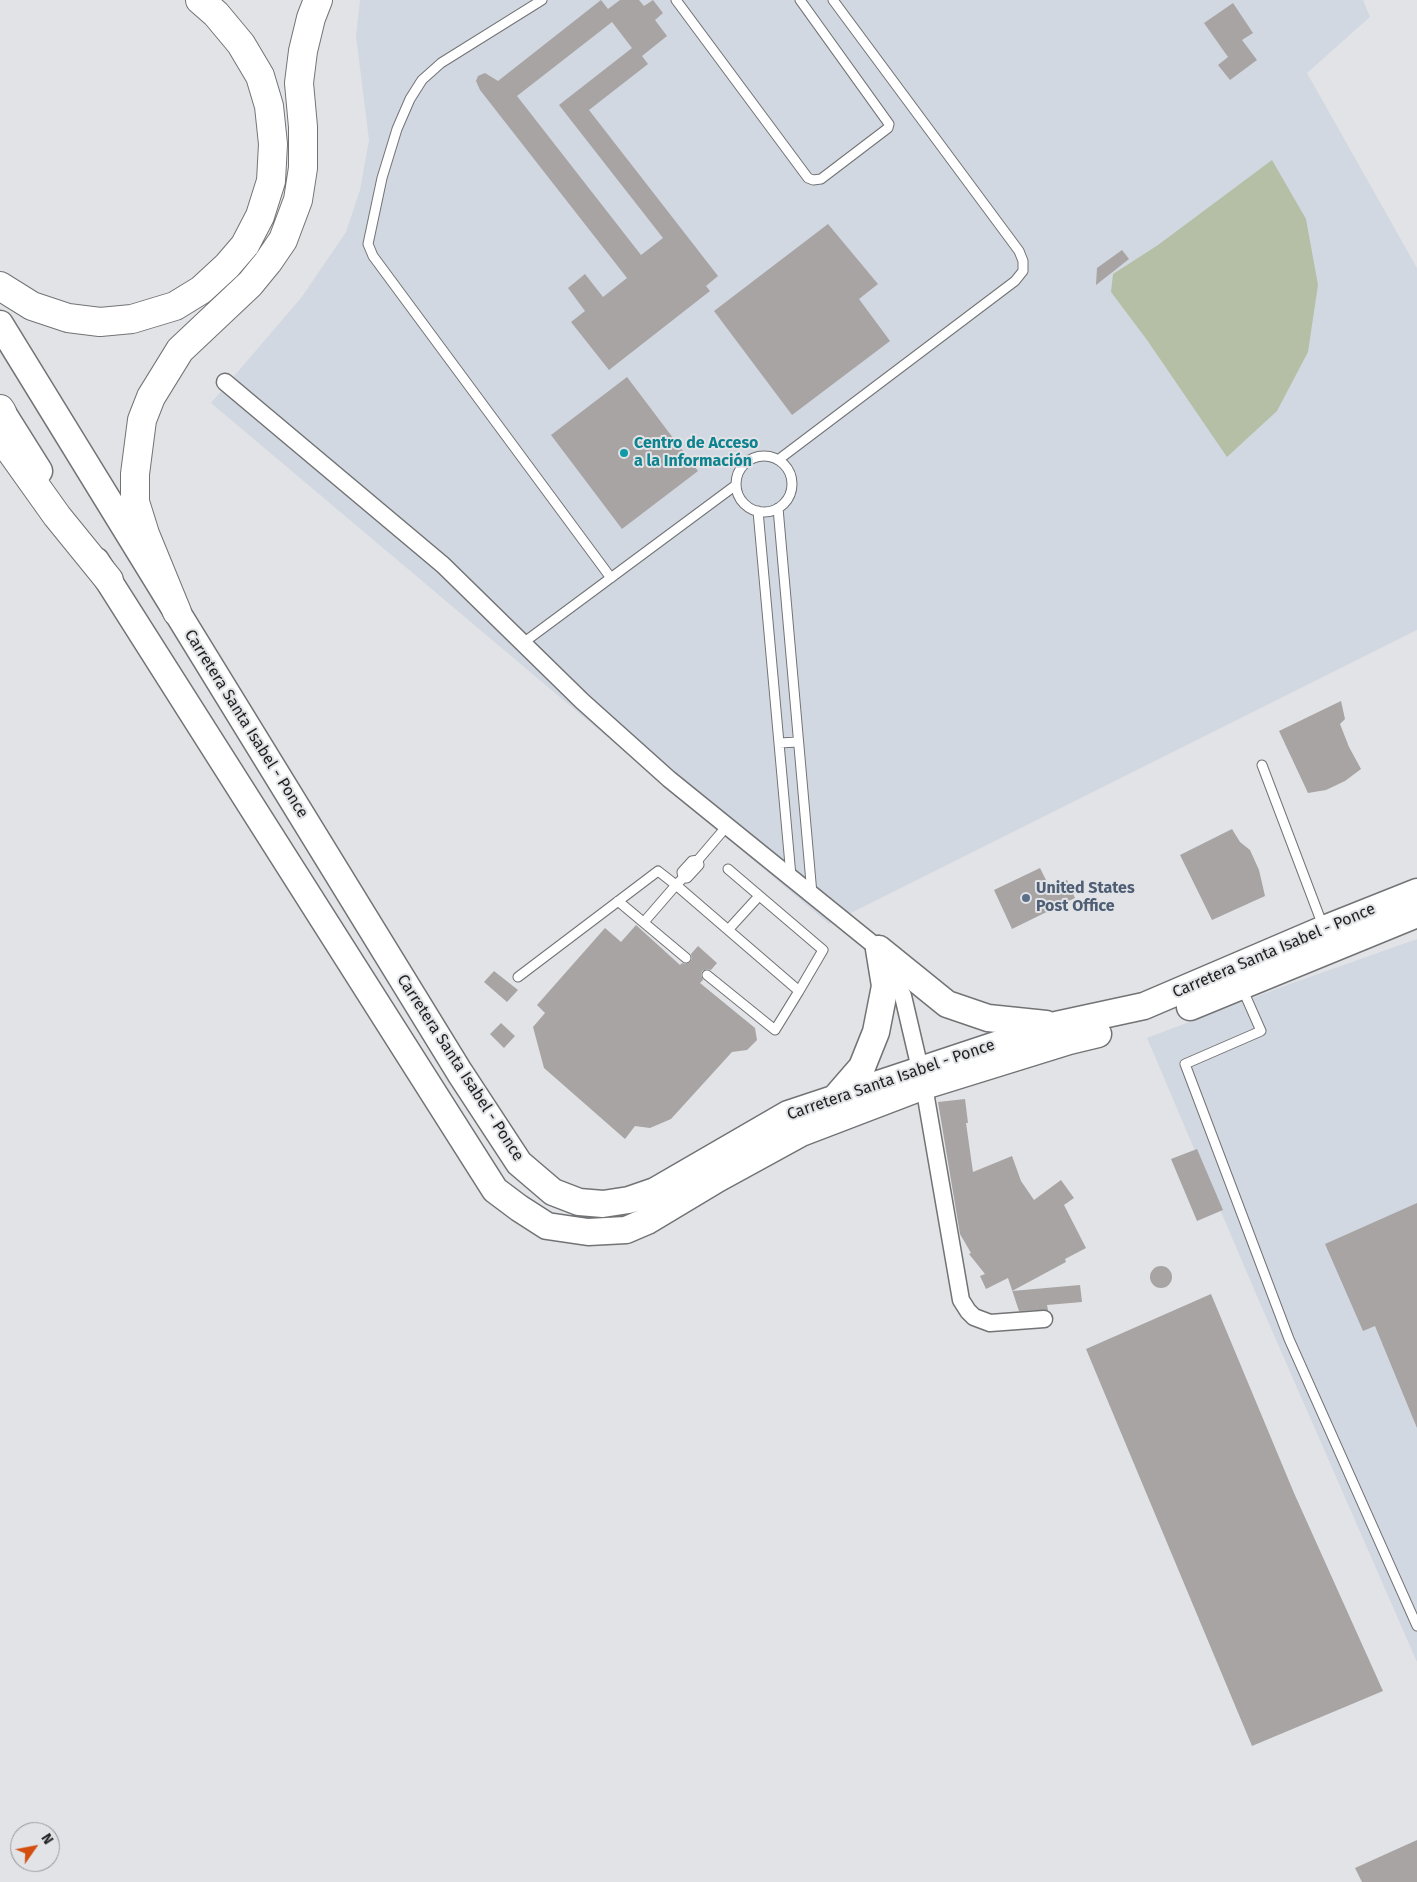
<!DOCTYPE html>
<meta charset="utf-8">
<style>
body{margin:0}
#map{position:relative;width:1417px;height:1882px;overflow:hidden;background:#e2e3e6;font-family:"Fira Sans",sans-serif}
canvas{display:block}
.north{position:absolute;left:10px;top:1822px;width:50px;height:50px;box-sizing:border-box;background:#e2e3e6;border:1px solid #949597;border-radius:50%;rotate:57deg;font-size:14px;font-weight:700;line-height:20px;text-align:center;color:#1f1f20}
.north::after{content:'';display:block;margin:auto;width:18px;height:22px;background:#d34e0f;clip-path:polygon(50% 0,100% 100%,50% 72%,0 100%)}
</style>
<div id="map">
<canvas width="1417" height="1882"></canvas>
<div class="north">N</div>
</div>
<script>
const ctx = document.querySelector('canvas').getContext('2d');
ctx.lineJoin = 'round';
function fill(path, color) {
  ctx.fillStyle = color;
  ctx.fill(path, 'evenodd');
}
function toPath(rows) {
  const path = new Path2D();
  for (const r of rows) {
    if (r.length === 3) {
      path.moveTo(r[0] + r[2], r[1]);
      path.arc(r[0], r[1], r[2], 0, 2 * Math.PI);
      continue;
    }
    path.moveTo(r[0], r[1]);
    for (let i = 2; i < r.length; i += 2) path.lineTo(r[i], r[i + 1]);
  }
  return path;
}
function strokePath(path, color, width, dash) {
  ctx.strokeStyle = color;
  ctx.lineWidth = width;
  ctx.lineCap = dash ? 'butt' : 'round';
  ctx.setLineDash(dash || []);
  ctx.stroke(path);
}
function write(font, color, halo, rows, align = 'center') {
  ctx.font = font + ' "Fira Sans",sans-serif';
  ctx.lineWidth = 4;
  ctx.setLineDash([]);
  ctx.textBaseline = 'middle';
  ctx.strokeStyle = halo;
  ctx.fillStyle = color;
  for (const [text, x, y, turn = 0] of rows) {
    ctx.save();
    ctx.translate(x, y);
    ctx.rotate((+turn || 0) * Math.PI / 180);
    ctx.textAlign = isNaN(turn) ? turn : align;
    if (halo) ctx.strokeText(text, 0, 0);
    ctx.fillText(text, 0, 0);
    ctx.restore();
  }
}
fill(toPath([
 [360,0,1363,0,1370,17,1307,73,1417,268,1417,630,829,924,211,403,301,298,346,232,360,190,369,140,356,36],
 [1417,939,1417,1662,1256,1294,1147,1038,1287,985]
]), '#d2d8e1');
fill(toPath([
 [1272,160,1306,219,1318,285,1308,352,1277,411,1227,457,1147,340,1111,292,1113,274,1158,245]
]), '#b5bfa5');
fill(toPath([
 [601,0,608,9,620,0,639,0,644,6,653,0,663,13,655,20,667,36,642,56,648,64,589,110,718,276,706,286,710,291,609,370,571,322,585,311,568,288,585,274,603,297,627,278,480,90,476,81,478,76,485,73,498,81],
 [612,22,632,48,559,105,663,238,641,255,517,96],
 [1233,3,1253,33,1242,40,1257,60,1230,80,1218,65,1228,57,1204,23],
 [828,224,878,284,859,299,890,341,792,415,714,311],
 [1122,250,1129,259,1096,285,1097,268],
 [627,377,698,471,622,529,551,435],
 [1341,701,1345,719,1340,724,1349,747,1361,769,1345,781,1326,790,1308,793,1279,731],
 [1232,829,1240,842,1250,850,1259,870,1265,896,1212,920,1180,855],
 [1040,868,1050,888,1067,880,1075,898,1012,929,994,890],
 [636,925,680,965,682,963,685,964,690,962,692,959,691,954,698,946,717,963,711,970,707,969,702,971,701,975,703,980,700,983,755,1028,757,1040,747,1050,732,1052,671,1119,650,1128,635,1126,625,1139,544,1068,533,1027,545,1013,537,1005,605,928,621,942],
 [494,971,518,990,507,1002,484,982],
 [501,1023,515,1036,504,1048,490,1034],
 [965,1099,968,1123,966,1123,973,1172,1012,1156,1021,1181,1034,1200,1061,1180,1074,1198,1064,1205,1086,1248,1065,1259,1066,1262,1012,1291,1080,1285,1082,1302,1047,1305,1048,1310,1019,1311,1008,1278,986,1289,980,1276,985,1274,969,1254,971,1253,960,1234,938,1102],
 [1197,1149,1223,1210,1197,1221,1171,1159],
 [1417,1203,1417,1428,1375,1326,1363,1331,1325,1244],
 [1161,1277,11],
 [1211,1294,1294,1493,1383,1691,1252,1746,1086,1349],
 [1417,1840,1417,1882,1362,1882,1355,1868]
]), '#a7a4a3');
const service = toPath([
 [542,0,441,63,422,80,410,99,397,129,382,178,368,244,373,256,611,578],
 [676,0,808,178,813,180,821,179,888,128,889,124,800,0],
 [764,484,28],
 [778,460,1015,281,1023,271,1023,261,1019,251,833,0],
 [778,508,812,894],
 [758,511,791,876],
 [523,643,736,485],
 [779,743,798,742],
 [1262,765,1323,926],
 [698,860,699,865,687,878,683,878,676,885,799,991,823,950,728,869],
 [683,878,682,872,692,861,698,860,727,826],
 [618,901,686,958],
 [728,930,759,896],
 [707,975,775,1030,799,991],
 [518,977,658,871,676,885,644,922],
 [1242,988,1261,1031,1185,1064,1289,1339,1417,1626]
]);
const minor = toPath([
 [225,382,443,565,582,701,669,779,879,949,903,996,924,1086,961,1300,968,1311,974,1317,990,1323,1044,1319]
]);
const primary = toPath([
 [0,324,460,1073,519,1163,553,1192,579,1202,603,1204,629,1200,655,1191,788,1114,1056,1025,1144,1006,1324,929,1417,892],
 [2,412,39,471],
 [96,561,495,1190,519,1208,547,1226,588,1232,626,1230,647,1221,717,1179,801,1133,924,1086,1069,1041,1098,1034],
 [879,949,947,1004,988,1018,1046,1024],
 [1190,1007,1417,914],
 [836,1097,862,1067,876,1032,885,986,879,949]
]);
const trunk = toPath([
 [0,409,2,412]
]);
const motorway = toPath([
 [0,286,32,306,68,318,100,322,132,319,175,306,201,290,227,266,245,245,260,216,271,181,273,144,269,106,260,76,241,44,216,14,200,0],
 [0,439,7,446,57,516,109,580],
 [177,612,145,534,135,502,135,474,142,420,151,397,180,350,250,284,268,262,283,240,298,200,303,168,303,127,299,83,303,51,311,18,318,0]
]);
strokePath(service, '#727375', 11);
strokePath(minor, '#727375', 19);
strokePath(primary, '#727375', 29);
strokePath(trunk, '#727375', 30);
strokePath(motorway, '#727375', 30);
strokePath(service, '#fff', 9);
strokePath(minor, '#fff', 16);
strokePath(primary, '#fff', 26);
strokePath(trunk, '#fff', 28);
strokePath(motorway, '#fff', 28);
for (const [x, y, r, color] of [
 [624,453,5,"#0f9aa8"],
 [1026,898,5,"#5c6f8a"]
]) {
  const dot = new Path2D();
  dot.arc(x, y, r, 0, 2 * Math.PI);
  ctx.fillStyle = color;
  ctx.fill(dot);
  strokePath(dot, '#e2e3e6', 2);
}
write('bold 16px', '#0d838f', '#e2e3e6', [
 ["Centro de Acceso",634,444],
 ["a la Información",634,462]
], 'left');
write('16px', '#1f1f20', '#e2e3e6', [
 ["Carretera Santa Isabel - Ponce",246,724,58],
 ["Carretera Santa Isabel - Ponce",1274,951,-23],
 ["Carretera Santa Isabel - Ponce",460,1068,57],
 ["Carretera Santa Isabel - Ponce",891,1080,-19]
]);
write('bold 16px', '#4e5e75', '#e2e3e6', [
 ["United States",1036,889],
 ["Post Office",1036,907]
], 'left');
</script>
